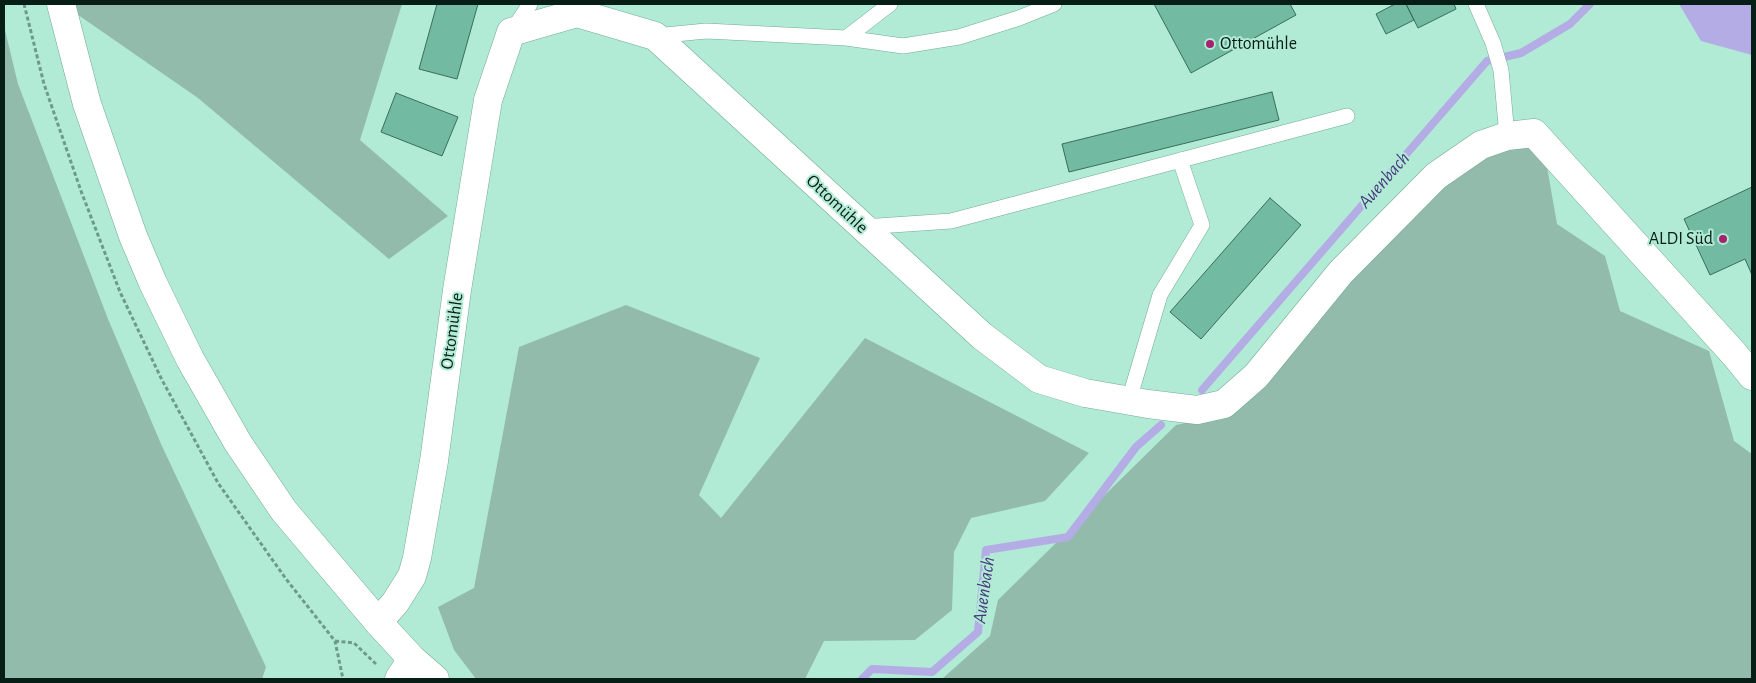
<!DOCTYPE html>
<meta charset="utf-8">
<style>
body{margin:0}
#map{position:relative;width:1756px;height:683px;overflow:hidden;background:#b1ebd6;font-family:"Alegreya Sans",sans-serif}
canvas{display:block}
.frame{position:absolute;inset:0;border:5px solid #071e17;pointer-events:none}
</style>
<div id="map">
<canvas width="1756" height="683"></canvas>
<div class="frame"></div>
</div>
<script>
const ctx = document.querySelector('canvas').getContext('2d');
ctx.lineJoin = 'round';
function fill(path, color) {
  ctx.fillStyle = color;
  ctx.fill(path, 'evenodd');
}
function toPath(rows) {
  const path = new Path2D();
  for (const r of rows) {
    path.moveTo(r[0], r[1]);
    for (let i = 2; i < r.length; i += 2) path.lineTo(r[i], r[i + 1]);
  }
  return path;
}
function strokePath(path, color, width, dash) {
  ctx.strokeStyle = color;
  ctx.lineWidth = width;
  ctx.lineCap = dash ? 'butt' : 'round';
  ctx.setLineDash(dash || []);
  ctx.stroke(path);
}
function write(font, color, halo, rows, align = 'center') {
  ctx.font = font + ' "Alegreya Sans",sans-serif';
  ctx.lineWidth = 4;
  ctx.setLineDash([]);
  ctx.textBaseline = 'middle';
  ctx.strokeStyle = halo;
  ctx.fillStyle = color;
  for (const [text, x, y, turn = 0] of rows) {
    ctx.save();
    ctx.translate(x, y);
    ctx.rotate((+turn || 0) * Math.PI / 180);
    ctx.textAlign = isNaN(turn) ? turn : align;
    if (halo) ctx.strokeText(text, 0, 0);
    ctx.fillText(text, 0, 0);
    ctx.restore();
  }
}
fill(toPath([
 [70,4,402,4,360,140,448,216,389,259,198,98,71,10],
 [4,26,18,84,108,319,161,444,266,667,262,679,4,679],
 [1527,146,1547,167,1557,224,1605,256,1620,311,1709,351,1734,441,1752,454,1752,679,942,679,990,636,998,600,1176,425,1232,413,1346,275,1441,184,1479,156],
 [626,305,760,358,699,495,721,518,865,338,1089,453,1045,501,971,518,954,552,952,610,915,640,824,641,805,679,476,679,454,650,438,607,474,588,519,347]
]), '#92bbac');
fill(toPath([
 [1679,4,1752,4,1752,55,1701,41]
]), '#b4ace5');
strokePath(toPath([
 [1202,390,1487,61,1521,53,1570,24,1590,4],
 [862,679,872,669,932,672,978,632,986,550,1068,537,1136,447,1161,425]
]), '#b4ace5', 8);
const building = toPath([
 [437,4,478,4,457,79,419,69,437,4],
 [1154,4,1290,4,1296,15,1191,73,1154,4],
 [1395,4,1406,4,1414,20,1386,34,1376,14,1395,4],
 [1406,4,1454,4,1456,9,1418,28,1406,4],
 [1272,92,1279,120,1069,172,1062,144,1272,92],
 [396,93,458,117,442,156,381,132,396,93],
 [1752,187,1752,275,1745,259,1710,275,1684,219,1752,187],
 [1270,198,1301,225,1201,339,1170,312,1270,198]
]);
fill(building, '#73baa2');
strokePath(building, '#376e5c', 1);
const service = toPath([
 [1476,4,1493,43,1501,70,1507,136],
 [512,31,530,4],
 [655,36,706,31,846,38,903,46,959,37,1019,18,1054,4],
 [846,38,890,4],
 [863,227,951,221,1347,116],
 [1129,400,1160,295,1202,225,1180,160]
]);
const minor = toPath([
 [378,622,395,603,412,576,417,558,434,461,457,290,488,100,511,32,577,13,655,36,982,336,1039,379,1085,393,1148,404,1197,410,1224,404,1256,376,1341,272,1436,176,1481,145,1507,136,1534,133,1735,355,1752,376]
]);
const tertiary = toPath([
 [399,679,412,659]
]);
const secondary = toPath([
 [61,4,87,104,133,236,153,283,190,359,238,443,284,511,378,622,412,659,435,679]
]);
strokePath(service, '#73aa97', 16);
strokePath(minor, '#73aa97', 29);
strokePath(tertiary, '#73aa97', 29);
strokePath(secondary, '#73aa97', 29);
strokePath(toPath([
 [24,4,44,84,81,191,120,292,162,380,218,483,286,579,335,641,343,679],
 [335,641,354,643,376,664]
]), '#6e9a8b', 3, [4, 2.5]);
strokePath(service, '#fff', 15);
strokePath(minor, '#fff', 28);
strokePath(tertiary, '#fff', 28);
strokePath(secondary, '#fff', 28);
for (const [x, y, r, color] of [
 [1210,44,5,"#a6226e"],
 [1723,239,5,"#a6226e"]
]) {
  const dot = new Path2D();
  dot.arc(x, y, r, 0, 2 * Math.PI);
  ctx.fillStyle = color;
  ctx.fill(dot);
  strokePath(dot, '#b1ebd6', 2);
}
write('18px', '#071e17', '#b1ebd6', [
 ["Ottomühle",1220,44],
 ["ALDI Süd",1713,239,"right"]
], 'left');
write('18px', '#071e17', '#b1ebd6', [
 ["Ottomühle",837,204,43],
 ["Ottomühle",452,331,-82]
]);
write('italic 19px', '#47387c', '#b1ebd6', [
 ["Auenbach",1384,180,-49],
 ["Auenbach",984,590,-82]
]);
</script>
